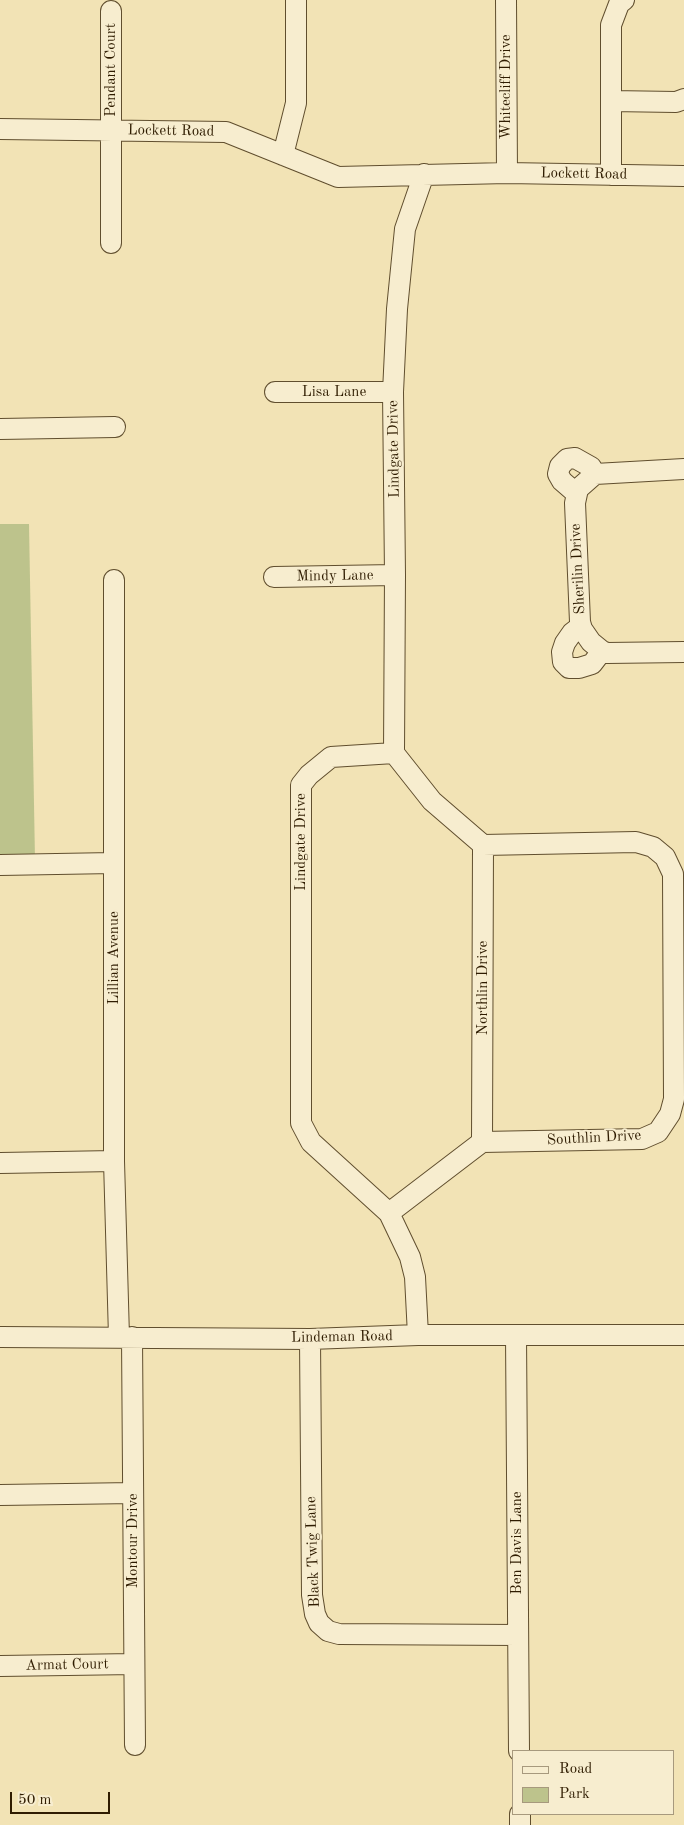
<!DOCTYPE html>
<style>
body{margin:0}
#map{position:relative;width:684px;height:1825px;overflow:hidden;background:#f2e3b5;font-family:"Old Standard TT",serif}
canvas{display:block}
.legend{position:absolute;left:512px;top:1750px;width:162px;height:65px;box-sizing:border-box;background:#f7edcf;border:1px solid #a7997d;margin:0;padding:6px 9px;list-style:none;font-size:15px;color:#2f1c01}
.legend li{display:flex;align-items:center;gap:10px;height:25px}
.legend b{width:25px;border:1px solid #a7997d}
.scale{position:absolute;left:10px;top:1792px;width:100px;height:22px;box-sizing:border-box;border:2px solid #2f1c01;border-top:0;padding-left:6px;font-size:15px;line-height:18px;white-space:nowrap;color:#2f1c01;-webkit-text-stroke:4px #f7edcf;paint-order:stroke}
</style>
<div id="map">
<canvas width="684" height="1825"></canvas>
<ul class="legend">
<li><b style="height:6px;background:#f7edcf"></b>Road</li>
<li><b style="height:14px;background:#bdc38c"></b>Park</li>
</ul>
<div class="scale">50 m</div>
</div>
<script>
const ctx = document.querySelector('canvas').getContext('2d');
ctx.lineJoin = 'round';
function fill(path, color) {
  ctx.fillStyle = color;
  ctx.fill(path, 'evenodd');
}
function toPath(rows) {
  const path = new Path2D();
  for (const r of rows) {
    path.moveTo(r[0], r[1]);
    for (let i = 2; i < r.length; i += 2) path.lineTo(r[i], r[i + 1]);
  }
  return path;
}
function strokePath(path, color, width, dash) {
  ctx.strokeStyle = color;
  ctx.lineWidth = width;
  ctx.lineCap = dash ? 'butt' : 'round';
  ctx.setLineDash(dash || []);
  ctx.stroke(path);
}
function write(font, color, halo, rows, align = 'center') {
  ctx.font = font + ' "Old Standard TT",serif';
  ctx.lineWidth = 4;
  ctx.setLineDash([]);
  ctx.textBaseline = 'middle';
  ctx.strokeStyle = halo;
  ctx.fillStyle = color;
  for (const [text, x, y, turn = 0] of rows) {
    ctx.save();
    ctx.translate(x, y);
    ctx.rotate((+turn || 0) * Math.PI / 180);
    ctx.textAlign = isNaN(turn) ? turn : align;
    if (halo) ctx.strokeText(text, 0, 0);
    ctx.fillText(text, 0, 0);
    ctx.restore();
  }
}
fill(toPath([
 [0,524,29,524,35,860,0,860]
]), '#bdc38c');
const minor = toPath([
 [506,0,507,173],
 [611,101,676,102,684,99],
 [0,129,226,132,338,177,507,173,684,176],
 [283,155,296,103,296,0],
 [611,175,611,25,619,4,624,0],
 [111,243,111,11],
 [275,392,393,392],
 [0,429,115,427],
 [684,469,595,474,578,489,575,503,580,622,582,629,591,642,602,651,607,653,684,652],
 [577,494,562,481,558,474,560,466,567,459,575,458,591,467,595,474],
 [274,577,395,575],
 [114,580,114,1161,119,1337],
 [581,626,572,633,565,643,562,652,563,662,569,668,579,668,592,664,602,651],
 [0,865,113,863],
 [482,1142,642,1139,658,1132,670,1114,674,1099,673,874,665,857,653,847,636,842,483,845],
 [0,1163,114,1161],
 [389,1213,482,1142,483,845,432,801,394,753],
 [418,1335,415,1277,410,1257,389,1213,311,1142,301,1123,301,785,309,775,331,757,394,753,395,575,393,392,397,309,405,229,424,174],
 [516,1335,519,1751],
 [0,1337,310,1339,418,1335,684,1335],
 [132,1337,135,1745],
 [310,1339,312,1595,315,1614,319,1623,328,1631,339,1634,518,1635],
 [0,1495,133,1493],
 [0,1666,134,1664],
 [520,1814,520,1825]
]);
strokePath(minor, '#604e2e', 22);
strokePath(minor, '#f7edcf', 20);
write('15px', '#2f1c01', '#f7edcf', [
 ["Pendant Court",111,70,-90],
 ["Whitecliff Drive",506,87,-90],
 ["Lockett Road",171,131,1],
 ["Lockett Road",584,174,1],
 ["Lisa Lane",334,392],
 ["Lindgate Drive",394,449,-91],
 ["Sherilin Drive",578,569,-93],
 ["Mindy Lane",335,576,-1],
 ["Lindgate Drive",301,842,-90],
 ["Lillian Avenue",114,958,-90],
 ["Northlin Drive",483,988,-90],
 ["Southlin Drive",594,1138,-3],
 ["Lindeman Road",342,1337,-1],
 ["Montour Drive",133,1541,-90],
 ["Ben Davis Lane",517,1543,-90],
 ["Black Twig Lane",313,1552,-92],
 ["Armat Court",67,1665,-1]
]);
</script>
